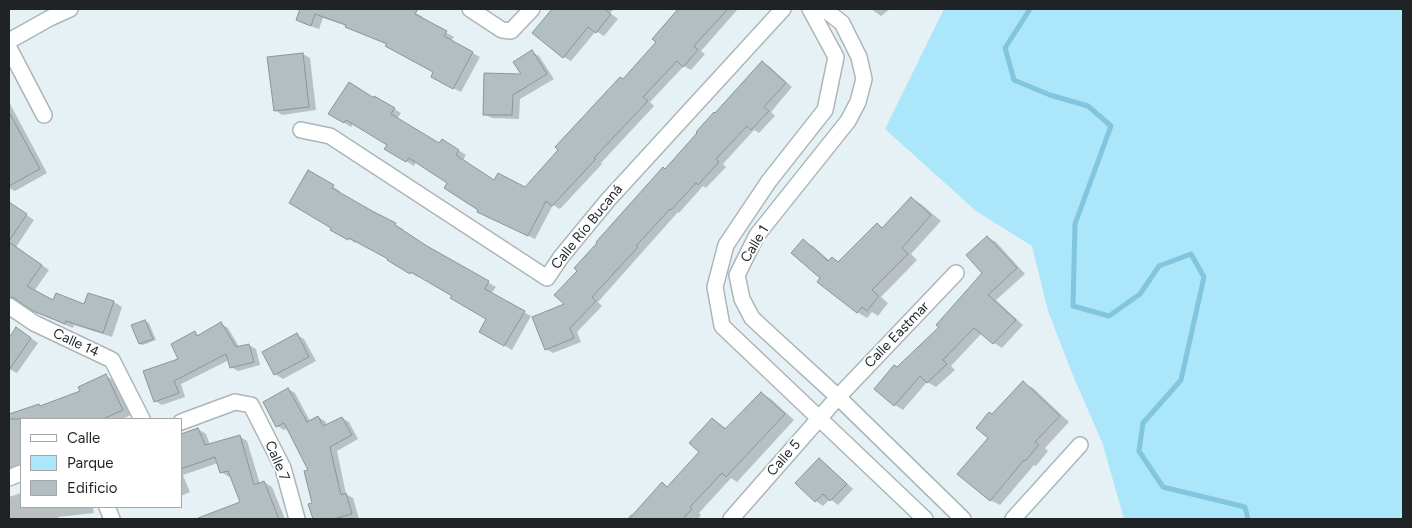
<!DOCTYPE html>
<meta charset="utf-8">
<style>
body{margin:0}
#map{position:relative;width:1412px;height:528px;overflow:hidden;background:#e6f1f5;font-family:Figtree,sans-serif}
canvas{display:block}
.frame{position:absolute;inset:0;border:10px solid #1f2325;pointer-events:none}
.legend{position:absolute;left:20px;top:418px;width:162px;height:90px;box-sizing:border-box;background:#fff;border:1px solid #a5a7a8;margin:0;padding:6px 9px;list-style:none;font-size:15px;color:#1f2325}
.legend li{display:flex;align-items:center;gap:10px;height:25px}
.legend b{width:25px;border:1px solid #a5a7a8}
</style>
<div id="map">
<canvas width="1412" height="528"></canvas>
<div class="frame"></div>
<ul class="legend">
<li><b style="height:6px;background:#fff"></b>Calle</li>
<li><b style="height:14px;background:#abe6fa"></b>Parque</li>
<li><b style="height:14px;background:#b3bec2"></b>Edificio</li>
</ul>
</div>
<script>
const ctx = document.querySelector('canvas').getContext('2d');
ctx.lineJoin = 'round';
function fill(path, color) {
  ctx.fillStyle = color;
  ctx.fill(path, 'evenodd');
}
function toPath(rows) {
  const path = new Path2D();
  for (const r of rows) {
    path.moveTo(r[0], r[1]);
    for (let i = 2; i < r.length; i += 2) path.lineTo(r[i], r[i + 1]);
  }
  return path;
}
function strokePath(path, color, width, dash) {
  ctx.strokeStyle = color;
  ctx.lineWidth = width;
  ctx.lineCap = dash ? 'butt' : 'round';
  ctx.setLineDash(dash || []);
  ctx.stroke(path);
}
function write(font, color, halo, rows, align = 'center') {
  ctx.font = font + ' Figtree,sans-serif';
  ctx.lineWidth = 4;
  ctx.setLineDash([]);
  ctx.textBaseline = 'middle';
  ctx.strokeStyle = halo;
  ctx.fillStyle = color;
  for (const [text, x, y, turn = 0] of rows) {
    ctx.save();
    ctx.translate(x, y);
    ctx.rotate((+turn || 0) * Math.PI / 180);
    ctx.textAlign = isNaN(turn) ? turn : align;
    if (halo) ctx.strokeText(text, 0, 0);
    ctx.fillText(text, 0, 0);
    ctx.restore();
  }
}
fill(toPath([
 [944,9,1403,9,1403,519,1124,519,1102,442,1074,378,1048,311,1032,246,976,211,885,129]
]), '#abe6fa');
fill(toPath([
 [301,9,408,9,423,17,422,19,454,37,451,41,480,57,461,92,439,81,435,72,388,45,347,26,323,18,319,29,305,24,297,20],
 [561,9,614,9,610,13,618,19,604,36,596,31,571,61,564,57,553,18],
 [681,9,738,9,701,51,705,54,691,70,684,66,650,102,654,106,601,163,602,164,560,209,553,205,535,239,486,215,449,183,416,162,414,166,386,148,388,144,353,124,351,127,330,114,375,98,401,113,397,119,439,145,449,144,466,155,463,160,495,182,525,189,658,42,654,39],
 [871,9,890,9,881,16],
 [532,52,539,56,554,79,520,99,519,119,492,118,484,114,523,75],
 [303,54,310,58,316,110,282,115,275,110],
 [762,62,769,66,792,87,771,112,775,116,759,133,754,130,723,164,726,167,706,188,703,186,679,213,678,212,598,302,602,306,577,332,581,342,553,353,546,349,567,305,579,271,666,170],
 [9,102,47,173,15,191,9,188],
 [308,172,340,191,339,193,403,229,402,231,434,251,496,287,491,294,531,316,512,350,480,331,488,319,453,295,419,275,418,277,357,241,355,243,333,227],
 [911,198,921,204,941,221,911,254,917,260,881,297,888,303,878,316,872,312,867,318,857,312,821,278,803,241,813,246,830,261,832,258,840,263,877,225,883,229],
 [9,203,34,220,16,247,49,270,34,291,53,302,85,306,89,294,114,302,122,307,112,337,74,325,73,328,43,315,22,302,16,301,9,297],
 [987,237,996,242,1025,274,996,300,1023,325,1002,348,994,343,982,333,951,366,955,370,936,387,927,382,903,410,895,405,898,368,941,327,984,273],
 [145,321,149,323,156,340,143,345,140,344],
 [221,324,228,328,240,348,249,345,256,349,260,365,238,371,231,367,229,360,181,384,185,397,162,405,155,401,195,333,200,336],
 [24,333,38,343,17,373,9,369,9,334,11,336],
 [297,335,304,339,316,361,283,379,275,374],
 [106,376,115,381,131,415,122,419,21,419,21,468,9,472,9,418,39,405,42,407,82,391],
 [1023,383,1033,388,1069,422,1045,448,1048,451,1036,466,1034,465,1000,505,990,500,989,438],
 [288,389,295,393,310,421,318,417,325,421,327,426,342,418,349,422,358,439,337,451,346,494,353,498,359,519,314,519,310,505,313,504,310,471,288,428,284,430,277,426],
 [761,393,771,399,794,420,737,482,731,478,699,513,701,515,698,519,627,519,631,514,634,516,662,484,668,487,701,452,713,419,727,429],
 [198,429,206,434,210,445,239,436,247,441,260,484,264,482,272,487,285,519,198,519,242,503,231,476,229,477,221,472,218,463,183,475,190,492,181,496,181,435],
 [819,459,826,464,853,489,838,505,830,499,823,506,816,501,796,483],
 [21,493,21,507,93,507,94,513,58,517,59,519,9,519,9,497]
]), '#0003');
strokePath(toPath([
 [1030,9,1005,48,1014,80,1050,95,1088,106,1111,126,1075,224,1073,306,1109,316,1140,294,1159,266,1191,254,1204,277,1181,380,1143,423,1139,451,1163,487,1245,507,1248,519]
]), '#81c6de', 5);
const building = toPath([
 [300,9,418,9,415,14,447,31,444,36,473,52,453,89,431,77,433,72,385,46,387,44,345,27,346,25,315,14,311,26,296,20,300,9],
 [552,9,604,9,611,14,596,33,588,27,563,58,532,33,552,9],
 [678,9,728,9,694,46,698,50,683,67,677,61,643,97,648,101,594,158,596,159,552,206,546,201,528,236,477,212,478,210,444,188,447,183,409,158,406,162,384,149,387,145,346,120,344,123,328,114,349,82,374,98,374,96,395,108,391,114,439,143,442,139,459,150,456,155,494,180,498,173,525,187,558,150,555,147,620,77,623,79,656,42,652,39,678,9],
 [532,50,547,74,513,95,512,115,483,115,484,73,521,74,513,62,532,50],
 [303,53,309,107,274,111,267,57,303,53],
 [762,61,786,83,764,107,769,111,751,130,747,126,716,159,719,162,698,185,696,183,671,210,670,209,636,246,638,247,592,297,596,301,570,328,574,338,545,350,532,317,564,304,554,295,577,271,574,268,597,243,596,242,663,167,665,169,697,133,696,132,714,112,715,113,762,61],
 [9,112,40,169,9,186,9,112],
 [308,170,334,185,332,188,374,212,396,223,395,225,427,246,489,281,485,289,525,311,504,346,479,332,486,319,450,298,452,296,411,272,410,274,387,260,388,259,349,238,348,240,330,230,331,228,289,203,308,170],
 [911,197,931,215,902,248,908,254,872,290,879,296,867,311,862,307,857,313,817,282,820,278,791,253,803,239,828,261,832,257,838,262,877,223,882,228,911,197],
 [9,202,27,214,9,241,9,202],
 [987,236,1017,268,988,295,1016,320,993,344,974,328,943,360,947,364,927,383,920,376,894,406,874,389,894,365,897,367,939,327,936,325,982,273,966,255,987,236],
 [9,242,42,265,27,286,53,300,56,293,84,304,88,293,114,301,103,333,66,321,65,324,33,311,14,298,9,297,9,242],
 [145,320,153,339,139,344,131,325,145,320],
 [221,322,236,347,249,344,254,362,230,368,226,354,174,381,179,393,154,402,143,371,178,359,171,344,195,331,197,336,221,322],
 [16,327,31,338,9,370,9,338,16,327],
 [297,333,309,357,274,375,262,352,297,333],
 [106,374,123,410,103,419,9,419,9,414,39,404,40,406,80,391,78,387,106,374],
 [1023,381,1060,416,1035,442,1039,445,1025,461,1024,460,990,501,957,474,988,438,976,428,989,412,992,414,1023,381],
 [288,388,307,422,318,416,323,426,342,417,352,435,330,447,341,495,346,493,352,514,333,519,313,519,308,504,312,503,304,471,308,470,284,423,276,427,263,402,288,388],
 [761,392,785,414,726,477,722,473,690,507,692,509,683,519,629,519,662,482,667,487,699,452,689,443,712,418,725,429,761,392],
 [198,428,205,445,240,435,254,485,264,481,279,519,198,519,198,518,240,502,228,471,220,473,215,457,181,469,181,434,198,428],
 [819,458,847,484,830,501,823,494,815,502,795,483,819,458]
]);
fill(building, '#b3bec2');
strokePath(building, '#8b9599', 1);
const street = toPath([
 [470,9,502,30,511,31,532,9],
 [810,9,836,57,825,110,769,181,726,245,715,287,722,326,925,519],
 [824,9,842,23,859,57,864,79,858,102,848,121,757,235,737,275,742,299,752,318,766,331,838,397,963,519],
 [9,41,50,18,70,9],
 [9,48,44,115],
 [301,130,330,136,547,278,561,257,608,200,783,9],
 [9,306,34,323,112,360,142,419],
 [181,422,235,402,251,405,283,468,297,519],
 [9,478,21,473],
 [107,507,112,519],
 [731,519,838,397,956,273],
 [1013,519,1080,445]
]);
strokePath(street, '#abb6ba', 18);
strokePath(street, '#fff', 15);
write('14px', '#1f2325', '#fff', [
 ["Calle Río Bucaná",587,227,-51],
 ["Calle 1",755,244,-59],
 ["Calle Eastmar",897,335,-46],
 ["Calle 14",76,343,25],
 ["Calle 5",784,458,-49],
 ["Calle 7",277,461,67]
]);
</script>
